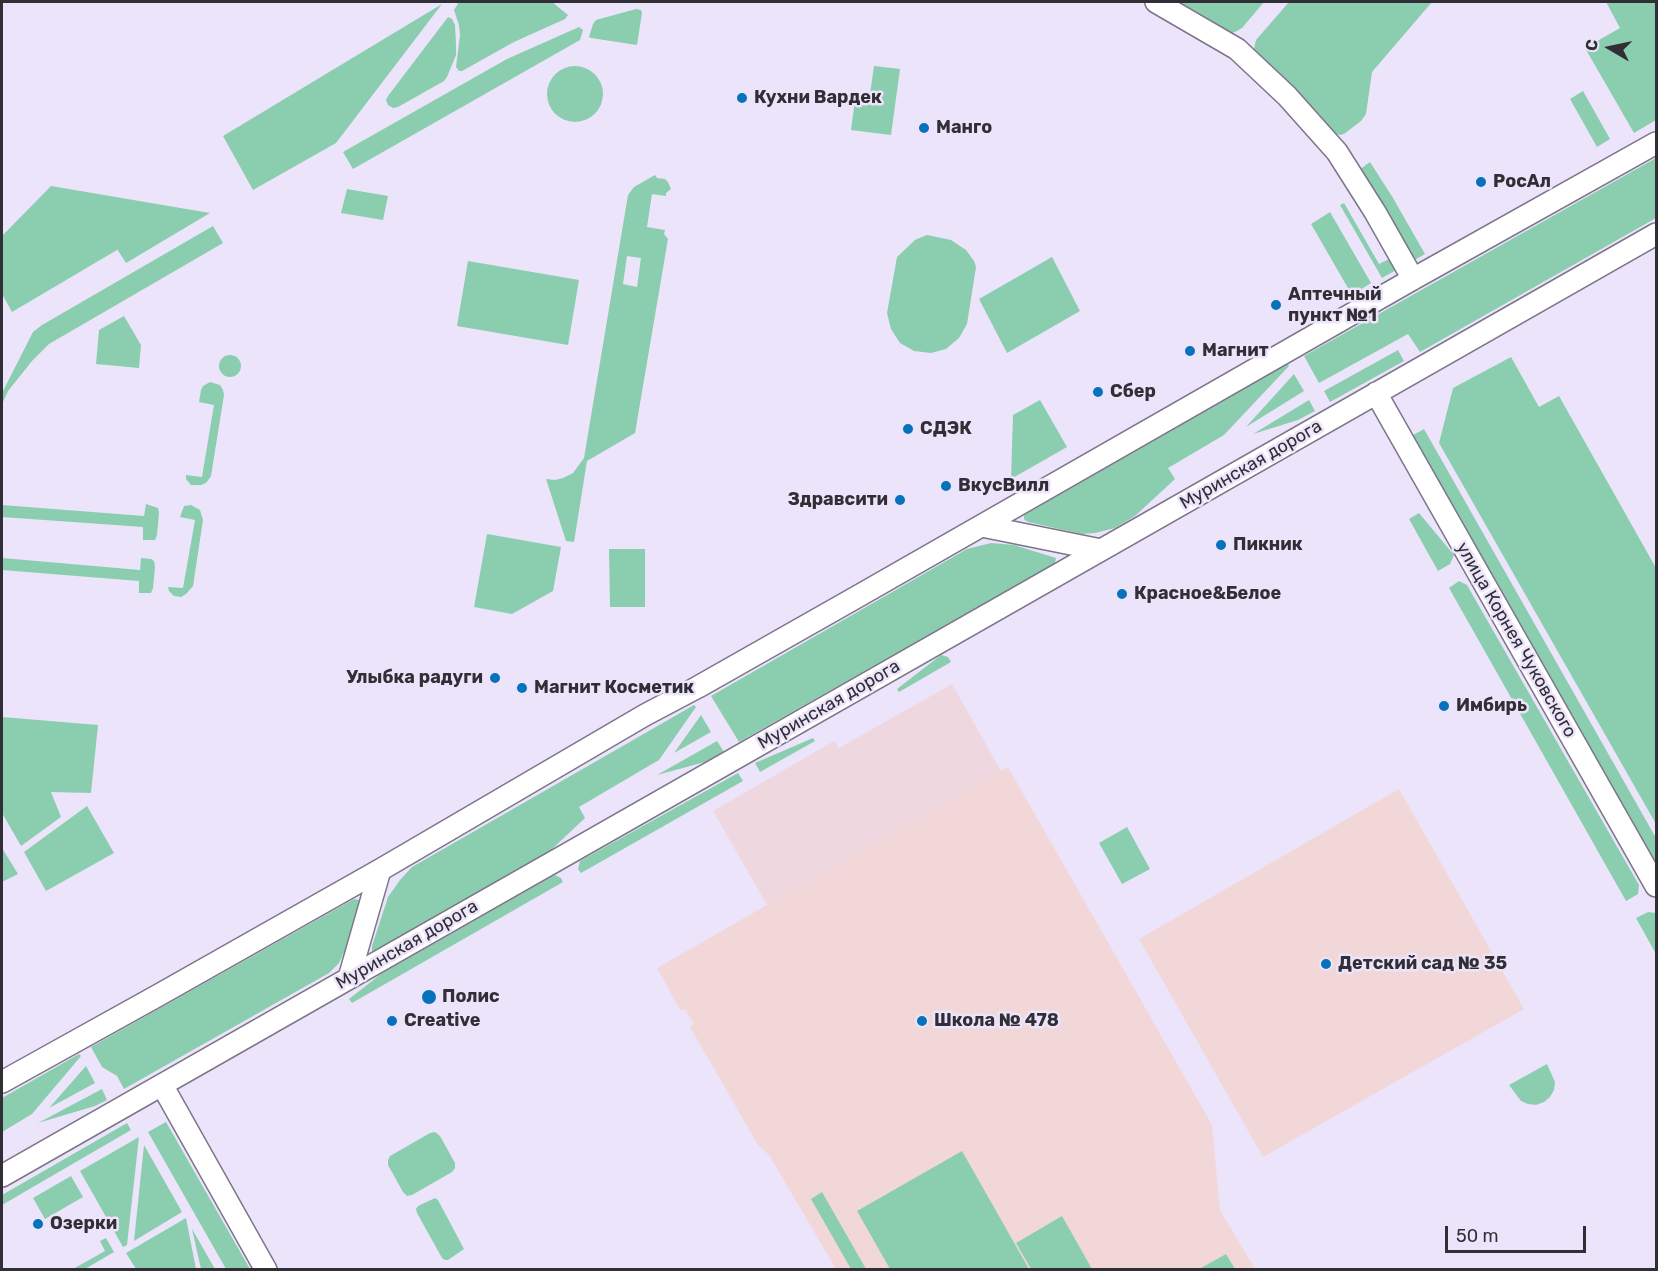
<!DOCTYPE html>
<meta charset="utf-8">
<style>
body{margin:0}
#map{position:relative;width:1658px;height:1271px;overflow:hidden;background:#ece4fa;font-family:Rubik,sans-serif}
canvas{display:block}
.frame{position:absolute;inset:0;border:3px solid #312e36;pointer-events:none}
.north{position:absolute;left:1580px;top:18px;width:60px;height:60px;-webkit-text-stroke:4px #ece4fa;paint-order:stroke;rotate:279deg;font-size:16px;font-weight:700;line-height:24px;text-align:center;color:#312e36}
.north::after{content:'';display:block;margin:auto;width:21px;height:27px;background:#312e36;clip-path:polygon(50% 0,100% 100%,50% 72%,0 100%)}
.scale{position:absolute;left:1445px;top:1226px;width:141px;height:27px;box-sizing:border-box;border:3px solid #312e36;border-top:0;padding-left:8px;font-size:18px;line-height:21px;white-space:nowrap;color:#312e36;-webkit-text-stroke:4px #ece4fa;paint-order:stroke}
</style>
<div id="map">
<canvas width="1658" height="1271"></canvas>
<div class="frame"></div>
<div class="north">С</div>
<div class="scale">50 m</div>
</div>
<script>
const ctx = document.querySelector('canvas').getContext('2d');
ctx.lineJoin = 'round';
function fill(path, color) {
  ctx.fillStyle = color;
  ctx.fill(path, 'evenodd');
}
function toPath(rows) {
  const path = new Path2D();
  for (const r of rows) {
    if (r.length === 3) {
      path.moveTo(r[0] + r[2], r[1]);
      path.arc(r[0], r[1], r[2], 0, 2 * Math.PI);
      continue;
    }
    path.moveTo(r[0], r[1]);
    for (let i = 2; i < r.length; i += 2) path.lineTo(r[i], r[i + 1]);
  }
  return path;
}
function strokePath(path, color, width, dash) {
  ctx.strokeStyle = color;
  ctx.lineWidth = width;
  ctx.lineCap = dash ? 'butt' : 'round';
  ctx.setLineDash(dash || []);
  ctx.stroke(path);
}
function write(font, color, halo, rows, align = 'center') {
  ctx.font = font + ' Rubik,sans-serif';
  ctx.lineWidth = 5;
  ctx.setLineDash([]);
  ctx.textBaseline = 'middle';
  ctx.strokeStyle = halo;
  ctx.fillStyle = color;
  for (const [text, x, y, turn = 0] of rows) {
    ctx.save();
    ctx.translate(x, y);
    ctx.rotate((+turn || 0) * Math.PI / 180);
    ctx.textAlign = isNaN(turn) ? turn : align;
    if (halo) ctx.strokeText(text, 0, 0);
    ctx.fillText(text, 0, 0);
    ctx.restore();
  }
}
fill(toPath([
 [1008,767,1212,1125,1220,1210,1255,1269,836,1269,769,1155,758,1145,690,1027,694,1024,690,1017,685,1009,680,1010,657,968],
 [1399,789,1524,1009,1263,1157,1139,939]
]), '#f2d7d9');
fill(toPath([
 [952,684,1001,771,767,905,713,811,834,741,839,748]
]), '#efd7e0');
fill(toPath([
 [459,2,552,2,568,15,565,19,514,42,462,71,459,71,456,67,460,35,459,25,454,10],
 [1179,2,1264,2,1242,28,1237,31,1232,33,1228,33,1207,20],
 [1289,2,1432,2,1372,72,1366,114,1361,121,1344,134,1340,135,1332,133,1255,53,1254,49,1256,40],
 [1606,2,1656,2,1656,120,1634,133,1585,48,1620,28],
 [442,4,336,143,253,190,223,136],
 [636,9,641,10,642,13,637,45,591,38,589,37,593,24,596,20],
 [448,17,452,19,455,25,456,44,456,55,447,77,444,81,398,107,393,108,388,105,386,100,388,96],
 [579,27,583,30,580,40,353,169,343,152,507,59],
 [874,66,900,69,891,135,851,130,856,92,870,94],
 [575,94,28],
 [1583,91,1610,139,1597,147,1570,99],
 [1656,158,1656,218,1420,352,1408,334,1319,383,1304,356],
 [1370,162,1393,198,1425,254,1413,261,1359,170],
 [655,175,657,178,665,179,668,182,671,189,666,193,666,196,652,194,647,227,665,230,664,234,668,239,635,433,587,461,574,542,566,541,546,479,555,480,563,478,573,473,584,458,628,195,634,187],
 [627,256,641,258,637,287,623,284],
 [51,186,210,213,126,263,117,249,117,250,12,312,2,294,2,236],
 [347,189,388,196,383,220,341,213],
 [1344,203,1379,264,1391,258,1398,269,1382,278,1340,205],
 [1330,212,1371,283,1352,295,1311,224],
 [213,226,223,243,49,344,32,361,8,391,2,404,2,393,33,332,42,325],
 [927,235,951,240,966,250,974,261,976,267,967,324,959,338,946,349,931,353,914,351,900,343,891,329,887,313,897,257,915,240],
 [1052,257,1080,311,1007,353,979,299],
 [468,261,579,280,568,345,457,326],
 [124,316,141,345,139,368,96,364,99,330],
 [1398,350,1404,361,1330,402,1324,391],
 [230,366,11],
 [1511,357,1539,407,1559,396,1656,568,1656,824,1439,443,1453,388],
 [1288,364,1289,366,1224,435,1168,468,1175,479,1135,516,1115,528,1095,533,1082,534,1028,522,1024,519,1024,515],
 [1294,374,1304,391,1246,427],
 [210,382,220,385,223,390,224,395,211,476,206,483,201,485,191,485,186,479,186,475,202,477,214,405,199,402,201,390,203,386],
 [1040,400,1067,447,1011,479,1013,415],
 [1309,400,1315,411,1298,420,1253,434],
 [1424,429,1656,838,1656,863,1413,435],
 [146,504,158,508,159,513,157,535,155,540,143,540,143,527,2,517,2,505,144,516],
 [191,505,200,510,203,520,193,586,186,594,181,597,174,596,169,591,168,587,183,588,195,520,180,517,184,506],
 [1419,513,1454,555,1450,564,1438,571,1409,519],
 [487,534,561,547,553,591,512,614,474,607],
 [991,543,1014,545,1056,558,1055,563,739,742,711,696,967,549],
 [609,549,645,549,645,607,610,607],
 [2,558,140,570,141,558,151,559,154,561,155,567,153,588,151,593,139,593,139,581,2,570],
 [1459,581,1467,585,1639,885,1638,894,1626,901,1449,588],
 [941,655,948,657,951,662,899,692,897,689],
 [694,705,696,707,659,760,579,807,585,818,550,851,376,953,372,951,372,946,388,897,400,880,412,867],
 [701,715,711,732,674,753],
 [2,717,98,725,91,793,51,792,61,817,21,846,2,813],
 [813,738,815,741,760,772,755,763],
 [717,741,724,752,705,762,657,775],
 [738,773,743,781,581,873,578,869,580,861],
 [87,806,114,853,46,891,24,852],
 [1127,827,1150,869,1122,884,1099,843],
 [2,848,18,874,2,882],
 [555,875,561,878,563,882,352,1003,349,999,381,974],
 [354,899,359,900,359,904,348,944,339,963,329,973,124,1089,117,1076,102,1067,91,1047],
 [1648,912,1656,913,1656,954,1636,918],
 [79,1054,81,1056,32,1114,2,1132,2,1098],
 [1547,1064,1555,1082,1554,1090,1550,1097,1544,1102,1536,1105,1528,1104,1521,1101,1509,1085],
 [86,1066,95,1083,49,1108],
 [102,1089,107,1100,95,1106,38,1123],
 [166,1122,250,1269,226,1269,148,1132],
 [127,1123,131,1130,2,1205,2,1195],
 [435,1132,440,1136,455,1163,455,1168,452,1172,412,1195,407,1196,403,1192,388,1165,388,1160,390,1156,430,1133],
 [139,1137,127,1245,123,1247,80,1171],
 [144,1145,182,1212,134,1241],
 [962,1151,1029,1269,890,1269,857,1211],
 [71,1176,83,1197,45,1219,33,1198],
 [822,1192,866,1269,851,1269,811,1199],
 [435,1198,438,1200,464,1249,448,1260,445,1260,442,1258,417,1213,416,1209,418,1206],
 [1062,1216,1092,1269,1031,1269,1016,1243],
 [186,1218,196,1269,136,1269,126,1253],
 [192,1229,215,1269,201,1269],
 [106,1238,114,1252,85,1269,73,1269,105,1251,100,1241],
 [1226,1254,1235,1269,1199,1269]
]), '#8bceaf');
const minor = toPath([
 [1156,2,1237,49,1287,96,1337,152,1375,212,1413,279],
 [1376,393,1656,886],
 [982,526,1101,550],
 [349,978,380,870],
 [2,1082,157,996,380,870,645,715,698,687,855,598,1413,279,1656,143],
 [162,1085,266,1270],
 [2,1176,1656,234]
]);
strokePath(minor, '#7d7589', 24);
strokePath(minor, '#fff', 21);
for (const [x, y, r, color] of [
 [742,98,6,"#0771bc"],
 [924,128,6,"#0771bc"],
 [1481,182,6,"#0771bc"],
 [1276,305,6,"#0771bc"],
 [1190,351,6,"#0771bc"],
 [1098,392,6,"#0771bc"],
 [908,429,6,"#0771bc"],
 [946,486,6,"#0771bc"],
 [900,500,6,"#0771bc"],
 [1221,545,6,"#0771bc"],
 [1122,594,6,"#0771bc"],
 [495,678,6,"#0771bc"],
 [522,688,6,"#0771bc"],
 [1444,706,6,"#0771bc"],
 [1326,964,6,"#0771bc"],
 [429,997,8,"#0771bc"],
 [392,1021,6,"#0771bc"],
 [922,1021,6,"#0771bc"],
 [38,1224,6,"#0771bc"]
]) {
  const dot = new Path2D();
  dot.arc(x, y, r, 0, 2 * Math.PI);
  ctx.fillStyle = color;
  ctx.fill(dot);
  strokePath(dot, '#ece4fa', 2);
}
write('bold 18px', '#312e36', '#ece4fa', [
 ["Кухни Вардек",754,98],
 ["Манго",936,128],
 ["РосАл",1493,182],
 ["Аптечный",1288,295],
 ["пункт №1",1288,316],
 ["Магнит",1202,351],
 ["Сбер",1110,392],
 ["СДЭК",920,429],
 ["ВкусВилл",958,486],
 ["Здравсити",888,500,"right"],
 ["Пикник",1233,545],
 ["Красное&Белое",1134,594],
 ["Улыбка радуги",483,678,"right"],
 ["Магнит Косметик",534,688],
 ["Имбирь",1456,706],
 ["Детский сад № 35",1338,964],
 ["Полис",442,997],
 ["Creative",404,1021],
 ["Школа № 478",934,1021],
 ["Озерки",50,1224]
], 'left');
write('18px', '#312e36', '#ece4fa', [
 ["Муринская дорога",1251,465,-30],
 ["улица Корнея Чуковского",1516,640,60],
 ["Муринская дорога",829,705,-30],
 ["Муринская дорога",407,945,-30]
]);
</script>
